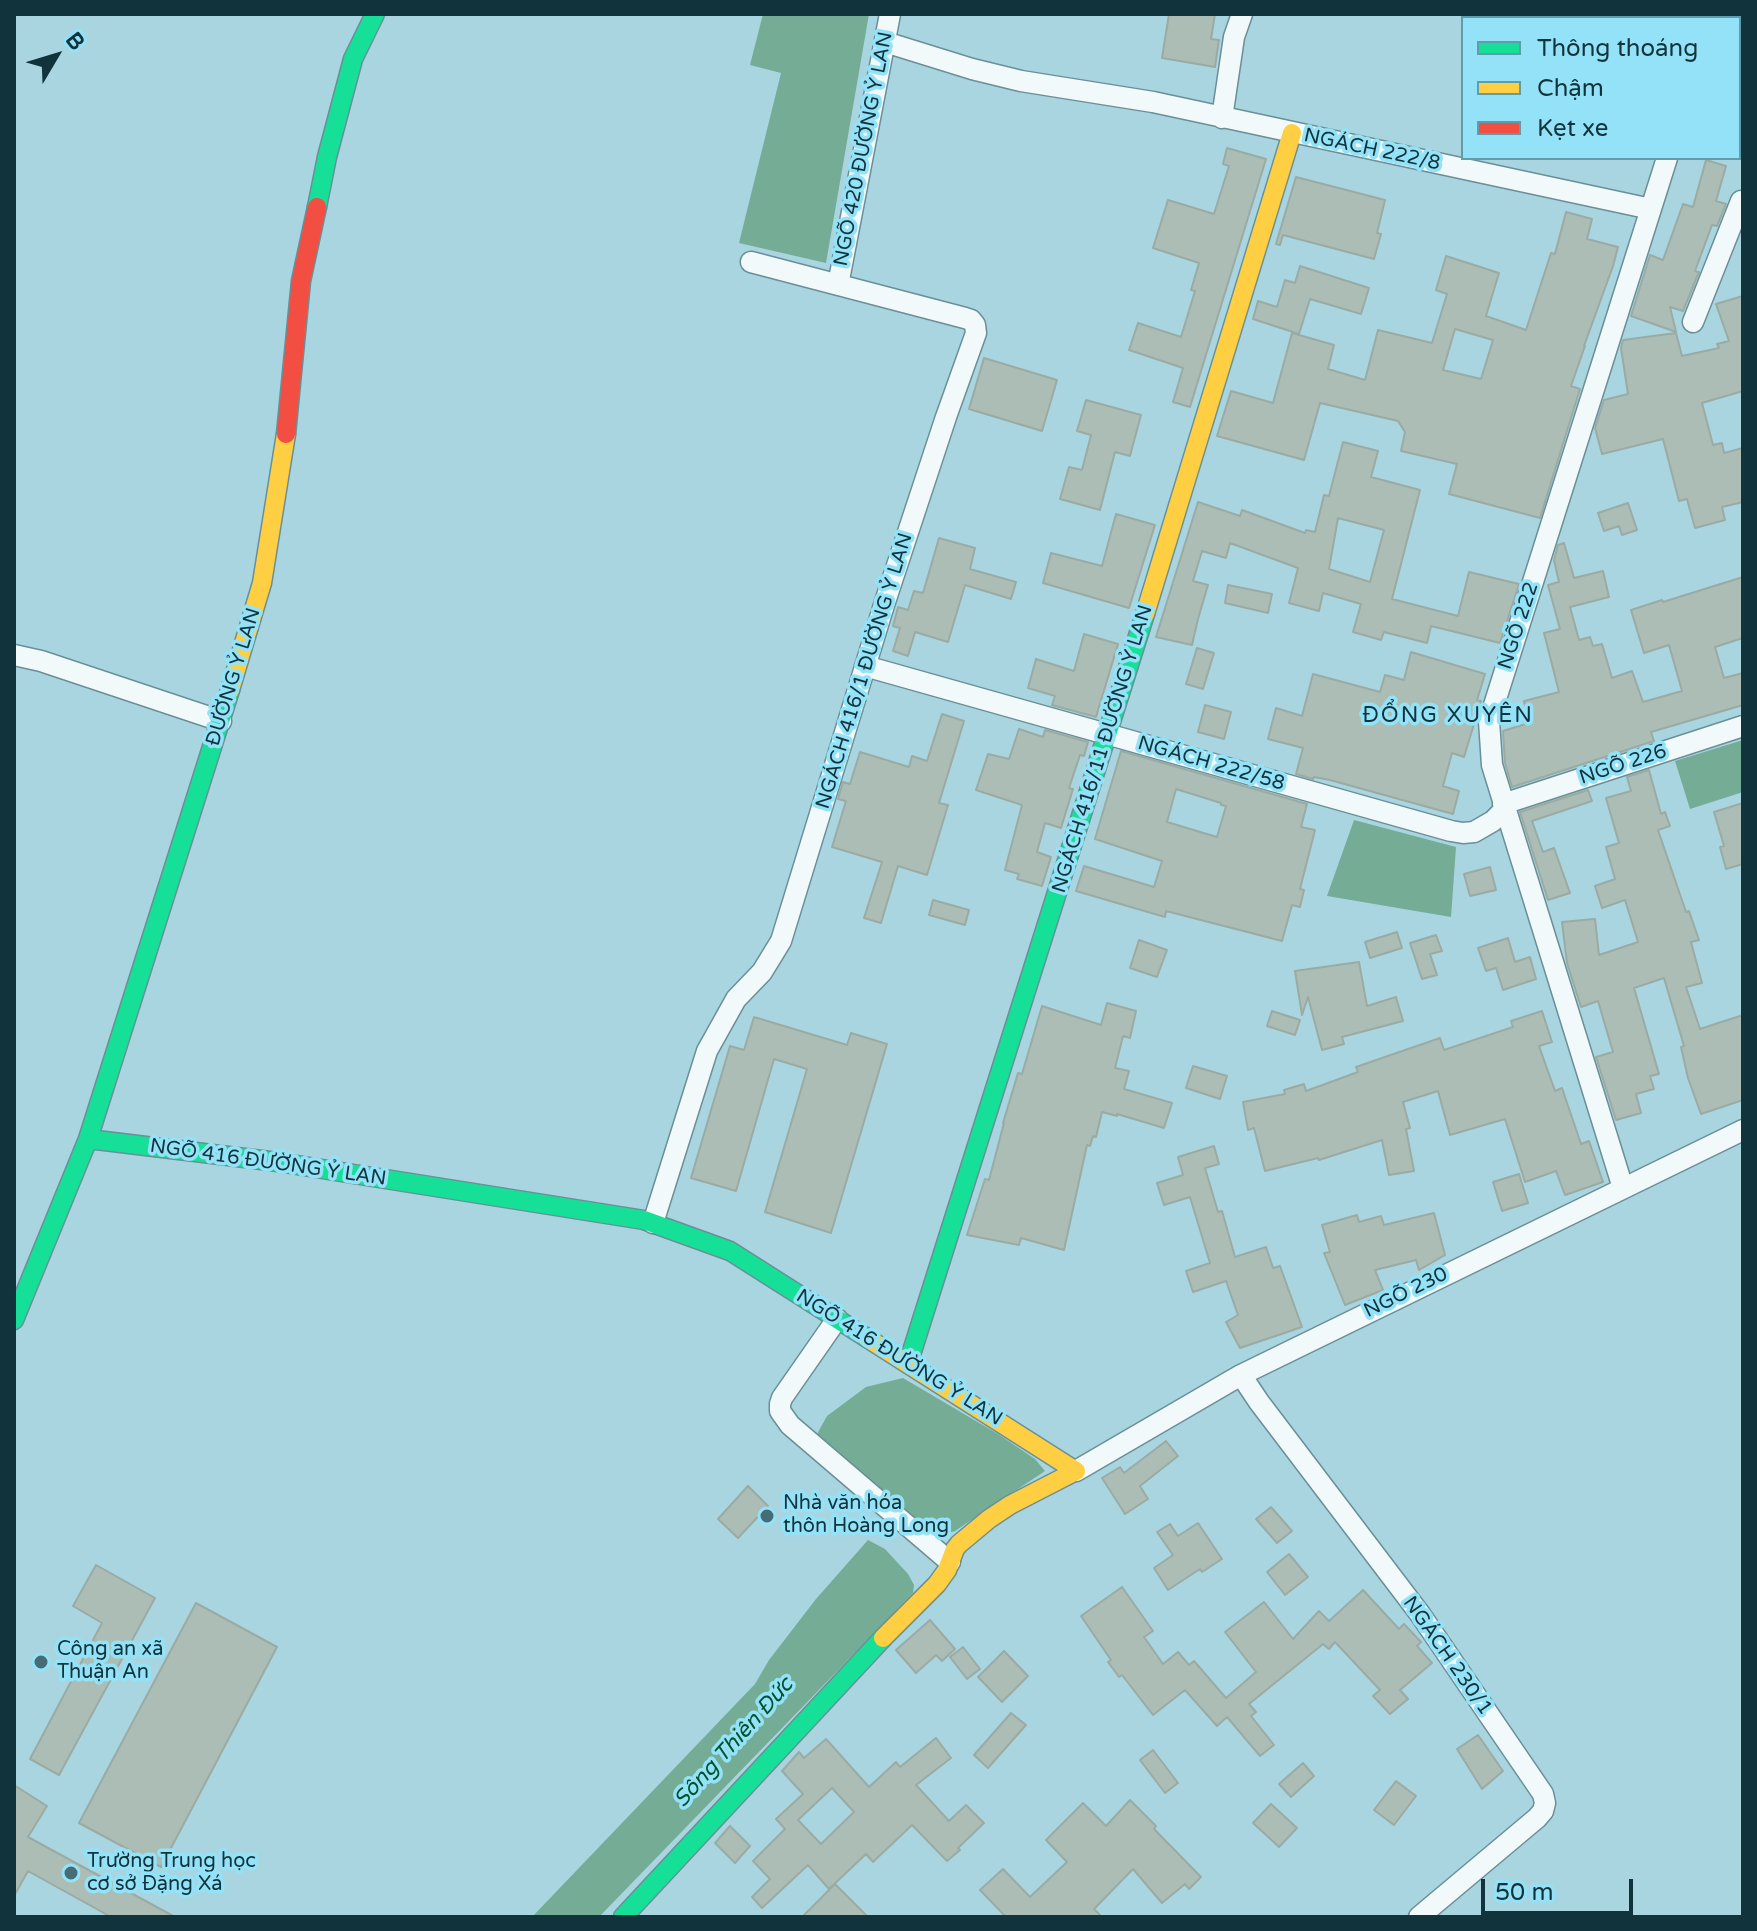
<!DOCTYPE html>
<meta charset="utf-8">
<style>
body{margin:0}
#map{position:relative;width:1757px;height:1931px;overflow:hidden;background:#a9d5e1;font-family:"Varela Round",sans-serif}
canvas{display:block}
.frame{position:absolute;inset:0;border:16px solid #11333b;pointer-events:none}
.legend{position:absolute;left:1461px;top:16px;width:280px;height:144px;box-sizing:border-box;background:#93e2f7;border:2px solid #5f9cac;margin:0;padding:10px 14px;list-style:none;font-size:24px;color:#11333b}
.legend li{display:flex;align-items:center;gap:16px;height:40px}
.legend b{width:40px;border:2px solid #5f9cac}
.north{position:absolute;left:16px;top:16px;width:80px;height:80px;-webkit-text-stroke:6px #93e2f7;paint-order:stroke;rotate:52deg;font-size:22px;font-weight:700;line-height:32px;text-align:center;color:#11333b}
.north::after{content:'';display:block;margin:auto;width:28px;height:36px;background:#11333b;clip-path:polygon(50% 0,100% 100%,50% 72%,0 100%)}
.scale{position:absolute;left:1481px;top:1879px;width:152px;height:36px;box-sizing:border-box;border:4px solid #11333b;border-top:0;padding-left:10px;font-size:24px;line-height:28px;white-space:nowrap;color:#11333b;-webkit-text-stroke:6px #93e2f7;paint-order:stroke}
</style>
<div id="map">
<canvas width="1757" height="1931"></canvas>
<div class="frame"></div>
<ul class="legend">
<li><b style="height:10px;background:#16e098"></b>Thông thoáng</li>
<li><b style="height:10px;background:#ffcf43"></b>Chậm</li>
<li><b style="height:10px;background:#f24e42"></b>Kẹt xe</li>
</ul>
<div class="north">B</div>
<div class="scale">50 m</div>
</div>
<script>
const ctx = document.querySelector('canvas').getContext('2d');
ctx.lineJoin = 'round';
function fill(path, color) {
  ctx.fillStyle = color;
  ctx.fill(path, 'evenodd');
}
function toPath(rows) {
  const path = new Path2D();
  for (const r of rows) {
    path.moveTo(r[0], r[1]);
    for (let i = 2; i < r.length; i += 2) path.lineTo(r[i], r[i + 1]);
  }
  return path;
}
function strokePath(path, color, width, dash) {
  ctx.strokeStyle = color;
  ctx.lineWidth = width;
  ctx.lineCap = dash ? 'butt' : 'round';
  ctx.setLineDash(dash || []);
  ctx.stroke(path);
}
function write(font, color, halo, rows, align = 'center') {
  ctx.font = font + ' "Varela Round",sans-serif';
  ctx.lineWidth = 7;
  ctx.setLineDash([]);
  ctx.textBaseline = 'middle';
  ctx.strokeStyle = halo;
  ctx.fillStyle = color;
  for (const [text, x, y, turn = 0] of rows) {
    ctx.save();
    ctx.translate(x, y);
    ctx.rotate((+turn || 0) * Math.PI / 180);
    ctx.textAlign = isNaN(turn) ? turn : align;
    if (halo) ctx.strokeText(text, 0, 0);
    ctx.fillText(text, 0, 0);
    ctx.restore();
  }
}
fill(toPath([
 [763,14,869,14,826,263,739,243,781,73,750,65],
 [1743,740,1743,792,1690,809,1675,761],
 [1354,820,1456,847,1451,917,1327,896],
 [903,1378,998,1434,1035,1459,1045,1471,955,1531,935,1537,828,1450,817,1434,827,1416,866,1387],
 [868,1540,885,1549,908,1574,914,1585,913,1593,599,1917,532,1917,755,1684,769,1660,816,1599]
]), '#75ac96');
const building = toPath([
 [1169,14,1215,14,1211,39,1219,40,1215,67,1162,58,1169,14],
 [1227,148,1266,159,1190,407,1173,402,1183,368,1129,350,1138,323,1181,337,1195,291,1191,290,1199,263,1153,248,1168,200,1214,214,1229,166,1223,164,1227,148],
 [1706,160,1726,166,1716,201,1726,204,1717,226,1712,225,1695,271,1699,272,1683,311,1670,307,1676,332,1631,316,1650,255,1663,260,1683,204,1693,207,1706,160],
 [1296,177,1385,200,1377,233,1381,234,1374,259,1283,235,1280,245,1276,244,1296,177],
 [1566,212,1592,219,1587,239,1618,247,1613,266,1584,346,1585,346,1571,386,1580,389,1540,518,1449,494,1457,464,1401,451,1405,432,1398,421,1320,403,1304,460,1217,436,1231,391,1273,403,1292,333,1334,345,1328,369,1365,380,1378,330,1432,343,1447,294,1436,290,1446,256,1499,273,1486,316,1526,330,1551,253,1555,254,1566,212],
 [1455,329,1493,340,1481,379,1443,370,1455,329],
 [1300,266,1369,288,1361,314,1310,299,1299,334,1253,319,1258,301,1277,307,1285,280,1295,283,1300,266],
 [1743,296,1743,391,1702,403,1713,445,1722,443,1724,453,1743,448,1743,502,1722,507,1725,520,1695,528,1687,499,1679,501,1663,439,1602,454,1595,428,1604,400,1628,394,1621,348,1623,340,1676,333,1682,356,1719,348,1717,344,1729,341,1716,304,1743,296],
 [984,358,1057,380,1042,431,969,409,984,358],
 [1086,400,1141,415,1130,456,1115,452,1100,510,1060,499,1069,467,1082,470,1091,435,1077,431,1086,400],
 [1343,442,1378,451,1371,477,1420,490,1392,599,1458,616,1469,572,1519,584,1500,643,1431,626,1427,643,1384,632,1381,640,1353,632,1361,604,1323,593,1319,611,1289,603,1298,568,1230,543,1226,558,1202,551,1193,581,1208,585,1198,619,1192,645,1156,637,1198,502,1240,516,1242,510,1305,533,1306,530,1315,532,1324,495,1329,496,1343,442],
 [1338,518,1384,530,1370,582,1329,569,1338,518],
 [1628,503,1637,530,1622,535,1619,526,1604,531,1598,513,1628,503],
 [1116,514,1155,525,1129,608,1043,583,1051,553,1102,566,1116,514],
 [939,538,975,548,970,569,1016,582,1011,599,965,585,948,642,915,632,908,656,893,651,900,628,893,626,898,607,908,610,914,591,923,593,939,538],
 [1564,543,1574,578,1603,571,1609,597,1570,607,1579,640,1590,637,1593,646,1602,644,1612,678,1632,671,1643,702,1682,691,1669,645,1644,653,1631,610,1662,600,1663,602,1743,577,1743,638,1715,647,1724,678,1743,673,1743,705,1651,732,1654,741,1512,787,1505,763,1503,731,1529,723,1524,701,1559,692,1544,633,1560,629,1548,585,1559,582,1554,560,1558,545,1564,543],
 [1228,585,1272,594,1268,613,1225,603,1228,585],
 [1084,634,1118,644,1096,717,1052,705,1055,696,1028,688,1036,659,1074,671,1084,634],
 [1197,648,1214,653,1203,689,1186,684,1197,648],
 [1411,652,1485,674,1477,700,1481,701,1464,757,1452,753,1443,786,1459,791,1453,814,1330,780,1314,777,1313,779,1296,774,1303,748,1268,739,1276,708,1302,716,1313,674,1380,692,1385,675,1404,680,1411,652],
 [1205,705,1231,712,1224,739,1198,732,1205,705],
 [942,714,964,721,939,803,948,805,927,875,898,866,881,923,864,918,882,862,832,847,846,801,838,799,843,782,850,784,860,752,909,767,912,756,927,761,942,714],
 [1019,729,1043,737,1045,730,1088,742,1084,756,1080,755,1069,788,1073,789,1061,828,1045,823,1037,852,1051,857,1042,886,1017,879,1019,874,1005,870,1022,805,976,790,988,754,1009,759,1019,729],
 [1121,751,1307,804,1301,827,1315,830,1300,889,1304,890,1300,907,1292,905,1282,941,1166,911,1165,917,1076,891,1084,866,1154,887,1162,861,1095,839,1121,751],
 [1176,789,1221,803,1221,805,1226,806,1217,837,1167,822,1176,789],
 [1649,770,1661,814,1665,812,1670,826,1658,830,1686,912,1689,911,1699,940,1691,942,1702,983,1686,987,1700,1029,1743,1015,1743,1100,1701,1114,1688,1078,1681,1047,1684,1046,1664,978,1634,988,1659,1074,1650,1076,1654,1089,1636,1094,1641,1113,1616,1120,1596,1057,1613,1052,1598,1001,1581,1007,1567,963,1562,922,1595,919,1599,955,1638,942,1625,900,1602,908,1595,886,1615,879,1606,847,1619,843,1606,798,1631,791,1627,777,1649,770],
 [1588,790,1592,801,1532,821,1543,852,1554,848,1570,893,1548,900,1520,812,1588,790],
 [1743,803,1743,864,1726,869,1720,847,1724,846,1714,812,1743,803],
 [1490,867,1496,890,1470,896,1464,874,1490,867],
 [933,900,969,910,965,925,929,915,933,900],
 [1397,932,1402,948,1370,958,1365,942,1397,932],
 [1436,935,1442,951,1430,954,1437,975,1422,979,1410,943,1436,935],
 [1508,938,1515,962,1530,957,1536,979,1503,990,1496,968,1486,971,1478,948,1508,938],
 [1139,940,1167,950,1157,977,1130,968,1139,940],
 [1359,962,1367,1006,1396,997,1403,1021,1342,1037,1344,1044,1322,1050,1308,997,1302,1015,1295,971,1359,962],
 [1107,1003,1136,1011,1130,1038,1123,1036,1115,1068,1129,1071,1124,1089,1172,1103,1164,1128,1117,1114,1117,1116,1102,1112,1096,1137,1093,1136,1090,1146,1087,1145,1064,1250,1021,1238,1019,1245,967,1235,985,1179,989,1180,1004,1123,1003,1123,1018,1073,1022,1074,1042,1006,1101,1025,1107,1003],
 [1272,1011,1300,1020,1295,1035,1267,1026,1272,1011],
 [1542,1011,1552,1042,1539,1046,1555,1091,1562,1088,1581,1144,1589,1141,1603,1182,1565,1195,1556,1171,1525,1182,1505,1119,1450,1135,1438,1091,1403,1102,1410,1128,1406,1129,1414,1171,1389,1175,1382,1140,1319,1160,1318,1158,1265,1171,1254,1128,1248,1130,1243,1102,1285,1094,1284,1090,1304,1084,1306,1091,1358,1072,1356,1067,1440,1038,1444,1050,1513,1027,1511,1021,1542,1011],
 [754,1017,847,1045,851,1033,887,1044,831,1233,765,1212,807,1069,774,1059,736,1191,691,1178,730,1046,744,1050,754,1017],
 [1193,1066,1227,1076,1220,1099,1186,1088,1193,1066],
 [1214,1146,1219,1164,1205,1168,1218,1212,1222,1211,1235,1257,1266,1247,1273,1268,1280,1266,1302,1327,1240,1348,1226,1322,1238,1315,1226,1281,1193,1292,1186,1271,1210,1263,1190,1197,1164,1205,1157,1183,1183,1175,1178,1157,1214,1146],
 [1519,1174,1528,1203,1502,1211,1493,1182,1519,1174],
 [1434,1213,1445,1255,1419,1270,1416,1260,1375,1270,1383,1290,1345,1305,1324,1253,1330,1252,1322,1225,1357,1215,1359,1222,1381,1216,1384,1225,1434,1213],
 [1166,1441,1178,1456,1140,1486,1148,1499,1125,1514,1102,1478,1120,1467,1124,1473,1166,1441],
 [748,1486,768,1506,738,1538,718,1519,748,1486],
 [1271,1507,1292,1531,1277,1543,1256,1519,1271,1507],
 [1198,1523,1222,1559,1202,1572,1200,1569,1168,1590,1154,1568,1173,1555,1157,1532,1170,1524,1178,1536,1198,1523],
 [1289,1554,1308,1577,1285,1595,1267,1572,1289,1554],
 [96,1565,155,1598,59,1775,30,1759,102,1623,73,1606,96,1565],
 [1122,1587,1153,1631,1144,1637,1163,1664,1178,1652,1189,1665,1194,1661,1226,1698,1256,1672,1225,1632,1264,1602,1293,1639,1319,1611,1329,1621,1363,1590,1399,1629,1404,1624,1421,1642,1417,1646,1432,1663,1400,1690,1408,1699,1390,1714,1373,1696,1380,1690,1335,1642,1329,1649,1323,1644,1249,1704,1256,1712,1251,1716,1274,1745,1260,1756,1227,1717,1217,1726,1185,1690,1153,1715,1122,1675,1119,1677,1108,1662,1111,1660,1081,1616,1122,1587],
 [196,1603,277,1647,161,1867,79,1823,196,1603],
 [930,1620,955,1649,942,1661,936,1655,916,1673,896,1650,930,1620],
 [963,1647,980,1669,967,1679,950,1657,963,1647],
 [1004,1651,1028,1676,1002,1702,978,1677,1004,1651],
 [1011,1713,1026,1725,988,1768,974,1755,1011,1713],
 [1478,1735,1503,1771,1482,1789,1457,1749,1478,1735],
 [936,1738,951,1758,916,1785,949,1821,966,1805,984,1823,958,1848,960,1850,947,1861,912,1825,873,1862,866,1854,829,1889,808,1865,762,1908,752,1897,770,1879,753,1861,785,1829,776,1819,803,1794,782,1771,799,1752,804,1758,826,1739,869,1787,896,1762,900,1767,936,1738],
 [832,1788,854,1812,821,1844,798,1820,832,1788],
 [1153,1750,1178,1783,1165,1793,1140,1760,1153,1750],
 [1303,1763,1314,1776,1291,1797,1279,1784,1303,1763],
 [1396,1781,1416,1796,1394,1825,1374,1810,1396,1781],
 [14,1785,47,1806,28,1837,175,1917,111,1917,28,1871,14,1896,14,1785],
 [1130,1800,1156,1826,1154,1829,1201,1877,1189,1889,1185,1884,1162,1903,1133,1869,1094,1909,1102,1917,1006,1917,980,1890,1003,1869,1030,1897,1067,1862,1046,1840,1083,1803,1106,1826,1130,1800],
 [1271,1804,1297,1828,1279,1847,1253,1823,1271,1804],
 [730,1826,750,1846,735,1863,715,1843,730,1826],
 [835,1884,868,1917,802,1917,835,1884]
]);
fill(building, '#acbdb6');
strokePath(building, '#9aaba4', 2);
const street = toPath([
 [1712,18,1713,14],
 [885,42,972,69,1021,81,1153,102,1651,209],
 [1222,118,1234,37,1242,14],
 [838,285,890,14],
 [1693,322,1741,201,1743,202],
 [14,655,41,661,221,721],
 [865,666,1451,831,1463,833,1474,832,1493,821,1505,809],
 [1503,804,1743,726],
 [1623,1188,1492,765,1489,721,1667,158],
 [653,1223,707,1051,736,999,762,972,781,941,884,605,946,417,976,333,975,325,971,320,965,318,751,262],
 [837,1319,782,1398,780,1404,780,1411,790,1425,950,1562],
 [1241,1375,1259,1402,1420,1614,1543,1794,1545,1803,1543,1811,1537,1818,1419,1917],
 [1076,1471,1241,1375,1743,1130]
]);
const fast = toPath([
 [317,207,327,157,353,59,375,14],
 [88,1139,278,1162,644,1220,730,1251,867,1338],
 [14,1320,88,1139,230,690],
 [908,1364,1145,614],
 [623,1917,883,1638]
]);
const slow = toPath([
 [1145,614,1292,133],
 [230,690,262,583,286,434],
 [867,1338,1076,1471,1010,1505,989,1519,959,1544,955,1549,947,1570,937,1584,883,1638]
]);
const jam = toPath([
 [286,434,301,281,317,207]
]);
strokePath(street, '#6a8f97', 23);
strokePath(fast, '#6a8f97', 21);
strokePath(slow, '#6a8f97', 21);
strokePath(jam, '#6a8f97', 21);
strokePath(street, '#f2f9fa', 20);
strokePath(fast, '#16e098', 18);
strokePath(slow, '#ffcf43', 18);
strokePath(jam, '#f24e42', 18);
for (const [x, y, r, color] of [
 [767,1516,8,"#466c75"],
 [41,1662,8,"#466c75"],
 [71,1873,8,"#466c75"]
]) {
  const dot = new Path2D();
  dot.arc(x, y, r, 0, 2 * Math.PI);
  ctx.fillStyle = color;
  ctx.fill(dot);
  strokePath(dot, '#93e2f7', 3);
}
write('20px', '#11333b', '#93e2f7', [
 ["NGÕ 420 ĐƯỜNG Ỷ LAN",864,149,-79],
 ["NGÁCH 222/8",1372,150,12],
 ["NGÕ 222",1519,626,-72],
 ["NGÁCH 416/1 ĐƯỜNG Ỷ LAN",865,671,-73],
 ["ĐƯỜNG Ỷ LAN",234,677,-73],
 ["NGÁCH 416/11 ĐƯỜNG Ỷ LAN",1103,749,-73],
 ["NGÁCH 222/58",1211,764,16],
 ["NGÕ 226",1623,765,-18],
 ["NGÕ 416 ĐƯỜNG Ỷ LAN",268,1163,8],
 ["NGÕ 230",1406,1293,-26],
 ["NGÕ 416 ĐƯỜNG Ỷ LAN",899,1358,32],
 ["NGÁCH 230/1",1447,1656,55]
]);
write('20px', '#11333b', '#93e2f7', [
 ["Nhà văn hóa",783,1504],
 ["thôn Hoàng Long",783,1527],
 ["Công an xã",57,1650],
 ["Thuận An",57,1673],
 ["Trường Trung học",87,1862],
 ["cơ sở Đặng Xá",87,1885]
], 'left');
ctx.letterSpacing = '2px';
write('22px', '#11333b', '#93e2f7', [
 ["ĐỔNG XUYÊN",1448,716]
]);
ctx.letterSpacing = '0px';
write('italic 22px', '#02522e', '#93e2f7', [
 ["Sông Thiên Đức",734,1743,-48]
]);
</script>
